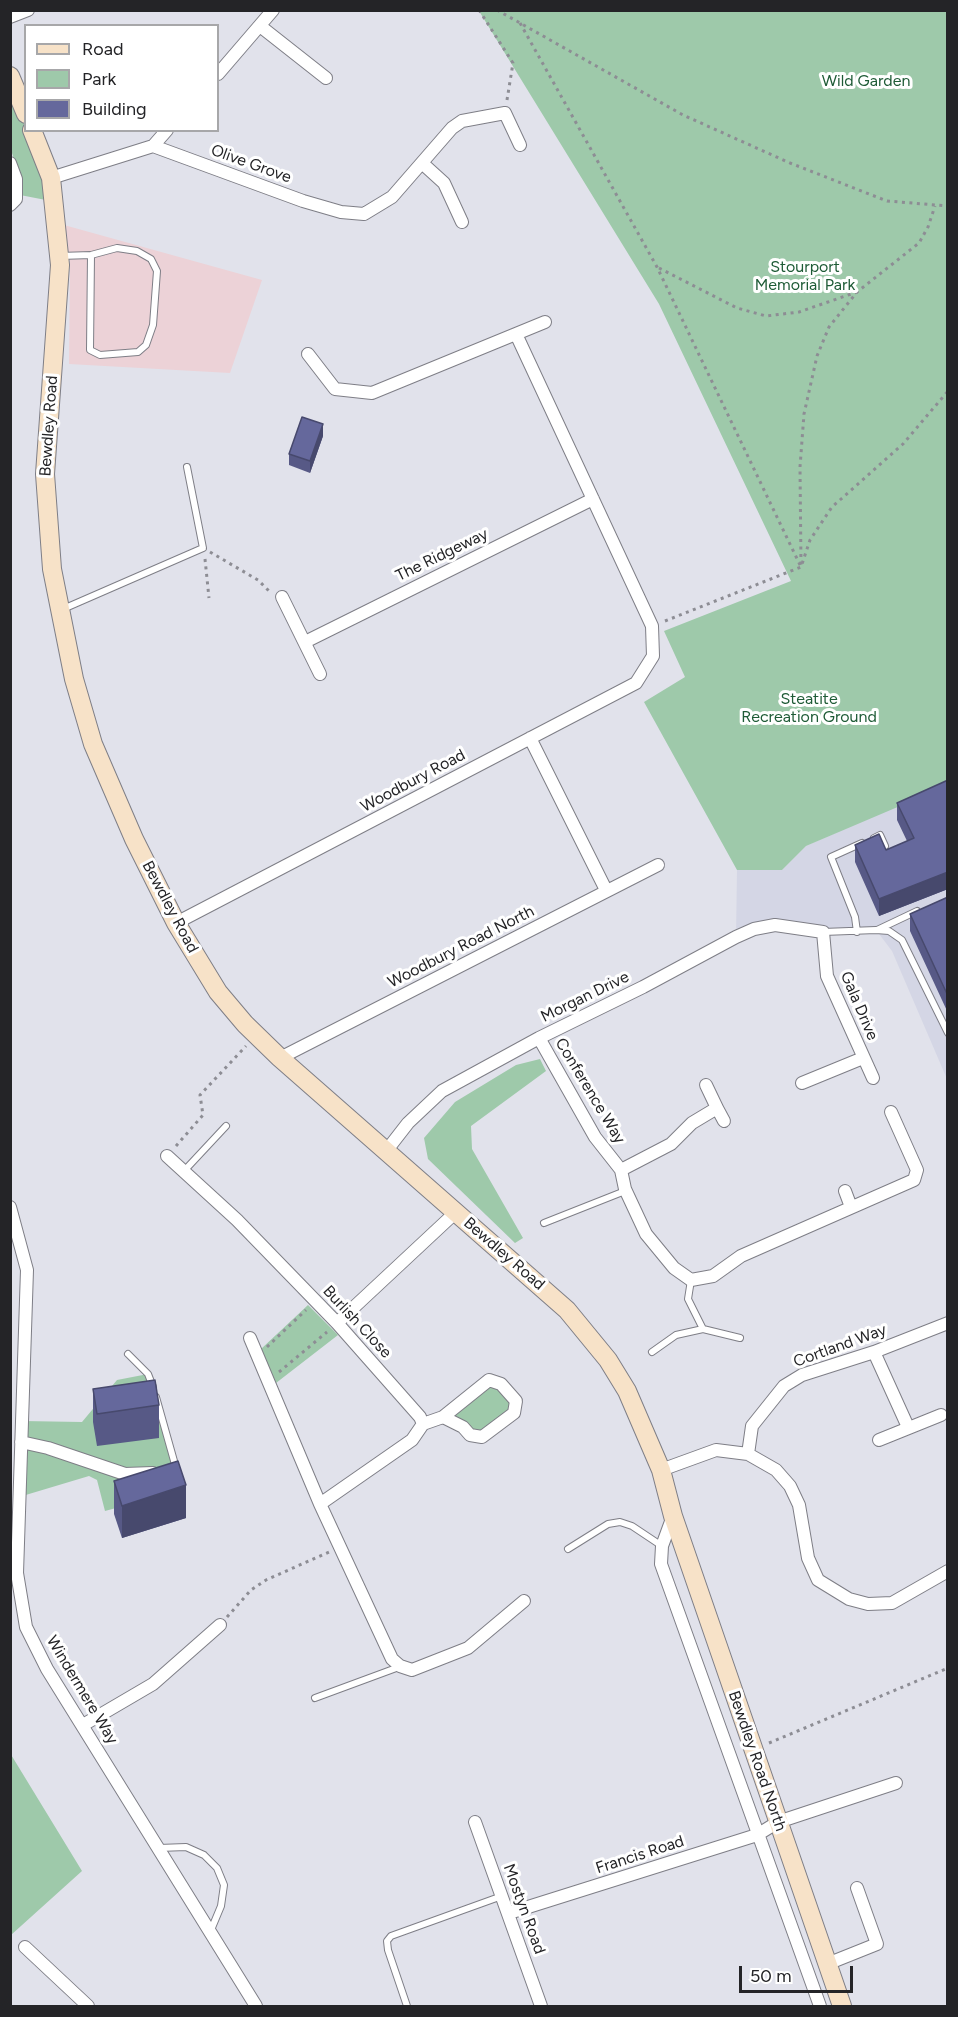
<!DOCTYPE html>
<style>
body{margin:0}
#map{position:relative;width:958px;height:2017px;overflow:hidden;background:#e1e2eb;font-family:Figtree,sans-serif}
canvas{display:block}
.frame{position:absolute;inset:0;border:12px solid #242427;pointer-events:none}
.legend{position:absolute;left:24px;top:24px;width:195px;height:108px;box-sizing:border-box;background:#fff;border:2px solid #a7a7a9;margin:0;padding:8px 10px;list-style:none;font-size:18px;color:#242427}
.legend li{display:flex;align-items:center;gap:12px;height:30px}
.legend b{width:30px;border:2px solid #a7a7a9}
.scale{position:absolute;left:739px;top:1966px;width:114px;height:27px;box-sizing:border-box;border:3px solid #242427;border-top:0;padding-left:8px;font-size:18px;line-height:21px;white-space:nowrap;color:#242427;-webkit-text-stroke:4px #fff;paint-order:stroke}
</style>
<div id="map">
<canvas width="958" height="2017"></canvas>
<div class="frame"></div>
<ul class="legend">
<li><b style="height:8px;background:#f7e2c8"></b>Road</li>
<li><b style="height:16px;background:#9ec9aa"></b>Park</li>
<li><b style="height:16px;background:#65689c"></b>Building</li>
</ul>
<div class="scale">50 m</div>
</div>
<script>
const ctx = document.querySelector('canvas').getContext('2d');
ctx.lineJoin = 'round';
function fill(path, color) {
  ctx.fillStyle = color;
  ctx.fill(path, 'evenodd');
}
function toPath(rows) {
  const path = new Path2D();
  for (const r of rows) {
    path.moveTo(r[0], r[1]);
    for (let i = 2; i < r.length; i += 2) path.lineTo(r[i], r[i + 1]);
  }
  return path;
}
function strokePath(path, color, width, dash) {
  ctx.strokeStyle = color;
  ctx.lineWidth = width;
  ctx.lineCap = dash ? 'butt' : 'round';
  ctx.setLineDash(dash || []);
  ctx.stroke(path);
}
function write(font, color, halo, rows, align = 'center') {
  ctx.font = font + ' Figtree,sans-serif';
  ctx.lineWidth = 6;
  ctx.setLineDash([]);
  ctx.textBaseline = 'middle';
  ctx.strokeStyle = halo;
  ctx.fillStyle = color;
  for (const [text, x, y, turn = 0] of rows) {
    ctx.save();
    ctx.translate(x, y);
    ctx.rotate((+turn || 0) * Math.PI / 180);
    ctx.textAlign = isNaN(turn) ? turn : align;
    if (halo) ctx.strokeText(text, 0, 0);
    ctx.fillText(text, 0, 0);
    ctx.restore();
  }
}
fill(toPath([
 [64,225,262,280,230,373,69,364,70,261]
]), '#ecd2d7');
fill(toPath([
 [944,785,947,786,947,1079,892,951,876,930,857,932,775,925,736,937,737,870,782,870,806,846]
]), '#d4d6e5');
fill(toPath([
 [479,11,947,11,947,786,806,846,782,870,737,870,644,702,685,677,664,631,791,581,659,304],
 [10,87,25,125,51,201,20,195,20,178,11,150],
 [540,1059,546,1071,471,1126,472,1149,523,1238,515,1243,428,1159,424,1138,455,1102,516,1065],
 [308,1305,338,1335,276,1383,261,1349],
 [148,1374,162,1412,178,1491,105,1511,97,1480,89,1476,19,1497,22,1421,82,1422,117,1380],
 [489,1380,517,1407,482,1437,443,1417],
 [10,1753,82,1871,11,1935,10,1935]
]), '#9ec9aa');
const lane = toPath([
 [60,256,91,255,117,248,137,251,151,259,157,271,153,325,146,345,138,352,100,355,90,350,91,255],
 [63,609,203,548,187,467],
 [874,838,880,835,885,846],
 [877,930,917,911],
 [823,932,876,930,889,931,902,940,948,1033],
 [857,932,855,917,831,857,862,843],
 [184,1171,226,1126],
 [544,1223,625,1191],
 [691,1280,688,1299,703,1329,740,1338],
 [652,1352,676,1335,703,1329],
 [128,1354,148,1374,153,1387],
 [156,1397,176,1468],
 [568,1549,608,1524,620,1522,632,1526,662,1546],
 [315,1698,399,1667],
 [159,1848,186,1847,204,1855,217,1868,224,1885,221,1906,211,1930],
 [407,2006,388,1950,387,1941,391,1936,502,1896]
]);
const street = toPath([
 [10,17,28,10],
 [260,26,326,78],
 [218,74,273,10],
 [153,146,303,201,341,212,364,214,392,197,452,128,462,121,505,113,520,145],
 [10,163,16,179,16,199,10,205],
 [422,163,444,183,462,222],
 [51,178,153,146,167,130],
 [308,354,335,389,372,393,545,322],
 [282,597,320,674],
 [305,642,593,499],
 [530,738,606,890],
 [176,923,636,683,653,656,652,626,516,334],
 [539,1038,595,1137,621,1170,625,1189,646,1234,674,1268,691,1280,713,1276,741,1256,914,1180,917,1170,891,1112],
 [280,1058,658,865],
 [802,1083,863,1058],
 [706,1085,717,1108],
 [387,1150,408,1123,442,1091,539,1038,643,987,736,937,754,929,775,925,823,932,827,976,873,1078],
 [167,1156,237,1220,337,1323,420,1417,423,1424,412,1440,320,1504],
 [621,1170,671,1144,692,1123,717,1108,724,1121],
 [845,1191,851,1207],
 [10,1207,27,1270,17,1573,26,1627,47,1669,256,2006],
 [337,1323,456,1212],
 [250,1338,320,1504,392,1659,400,1666,412,1670,468,1648,524,1601],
 [874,1352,908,1427],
 [423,1424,443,1417,489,1380,501,1384,516,1401,514,1413,482,1437,470,1435,463,1427,443,1417],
 [879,1440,941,1415],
 [21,1442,48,1448,125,1474,153,1473],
 [748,1454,752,1426,784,1386,802,1375,874,1352,948,1323],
 [661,1470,716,1450,748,1454,776,1470,790,1486,799,1505,808,1558,818,1580,849,1599,868,1604,892,1603,948,1571],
 [673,1516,662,1546,661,1564,820,2006],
 [83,1725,153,1684,220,1625],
 [475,1822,541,2006],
 [509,1913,757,1835,778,1822,896,1783],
 [25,1947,88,2006],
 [827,1964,877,1944,857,1888]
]);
const secondary = toPath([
 [10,76,26,114],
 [32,130,51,178,60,265,45,474,52,569,74,679,93,744,134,839,176,923,218,992,245,1024,280,1058,567,1310,608,1360,627,1391,661,1470,673,1516,842,2006]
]);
strokePath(lane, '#7e7e86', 8);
strokePath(street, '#7e7e86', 14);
strokePath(secondary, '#7e7e86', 20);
strokePath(toPath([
 [479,10,513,63,507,100],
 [497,10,683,115,790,163,887,201,948,206],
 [520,23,657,267,801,567,800,467,804,414,817,356,829,327,857,292,919,243,928,227,935,206],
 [659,268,737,308,766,316,799,312,857,292],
 [210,552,258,580,271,593],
 [205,559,209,598],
 [665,621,801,567,810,540,832,507,903,444,948,391],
 [176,1146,203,1115,200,1095,246,1046],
 [267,1347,306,1310],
 [279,1372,327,1332],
 [227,1617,251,1590,266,1580,329,1552],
 [769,1743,948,1668]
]), '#8d8d94', 3, [3, 4.5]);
strokePath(lane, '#fff', 6);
strokePath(street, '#fff', 12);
strokePath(secondary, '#f7e2c8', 18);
fill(toPath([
 [323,436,310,473,289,465,289,454],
 [948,780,948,889,879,916,855,862,855,845,886,850,907,841,897,820,897,803],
 [948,897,948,1013,910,931,910,914],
 [93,1389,159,1405,159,1438,97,1446,93,1422],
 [114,1481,186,1518,122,1538,114,1514]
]), '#575986');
fill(toPath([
 [323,424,323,436,310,473,310,461],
 [948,872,948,889,879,916,879,899],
 [186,1485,186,1518,122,1538,122,1506]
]), '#47496d');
const building = toPath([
 [302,417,323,424,310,461,289,454,302,417],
 [948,780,948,872,879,899,855,845,879,834,886,850,914,838,897,803,948,780],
 [948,897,948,996,910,914,948,897],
 [155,1380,159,1405,97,1414,93,1389,155,1380],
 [178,1461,186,1485,122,1506,114,1481,178,1461]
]);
fill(building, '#65689c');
strokePath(building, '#47496d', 1.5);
write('16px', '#1e5b36', '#fff', [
 ["Wild Garden",866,81],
 ["Stourport",805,267],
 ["Memorial Park",805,285],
 ["Steatite",809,699],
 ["Recreation Ground",809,717]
]);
write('16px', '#242427', '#fff', [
 ["Olive Grove",251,164,20],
 ["Bewdley Road",49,426,-86],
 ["The Ridgeway",442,555,-26],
 ["Woodbury Road",413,781,-28],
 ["Bewdley Road",170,907,62],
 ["Woodbury Road North",461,947,-27],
 ["Morgan Drive",585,997,-26],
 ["Gala Drive",859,1006,67],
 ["Conference Way",590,1091,59],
 ["Bewdley Road",504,1254,41],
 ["Burlish Close",357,1322,47],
 ["Cortland Way",840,1346,-20],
 ["Windermere Way",82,1690,59],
 ["Bewdley Road North",757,1761,71],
 ["Francis Road",640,1855,-18],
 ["Mostyn Road",524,1909,70]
]);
</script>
